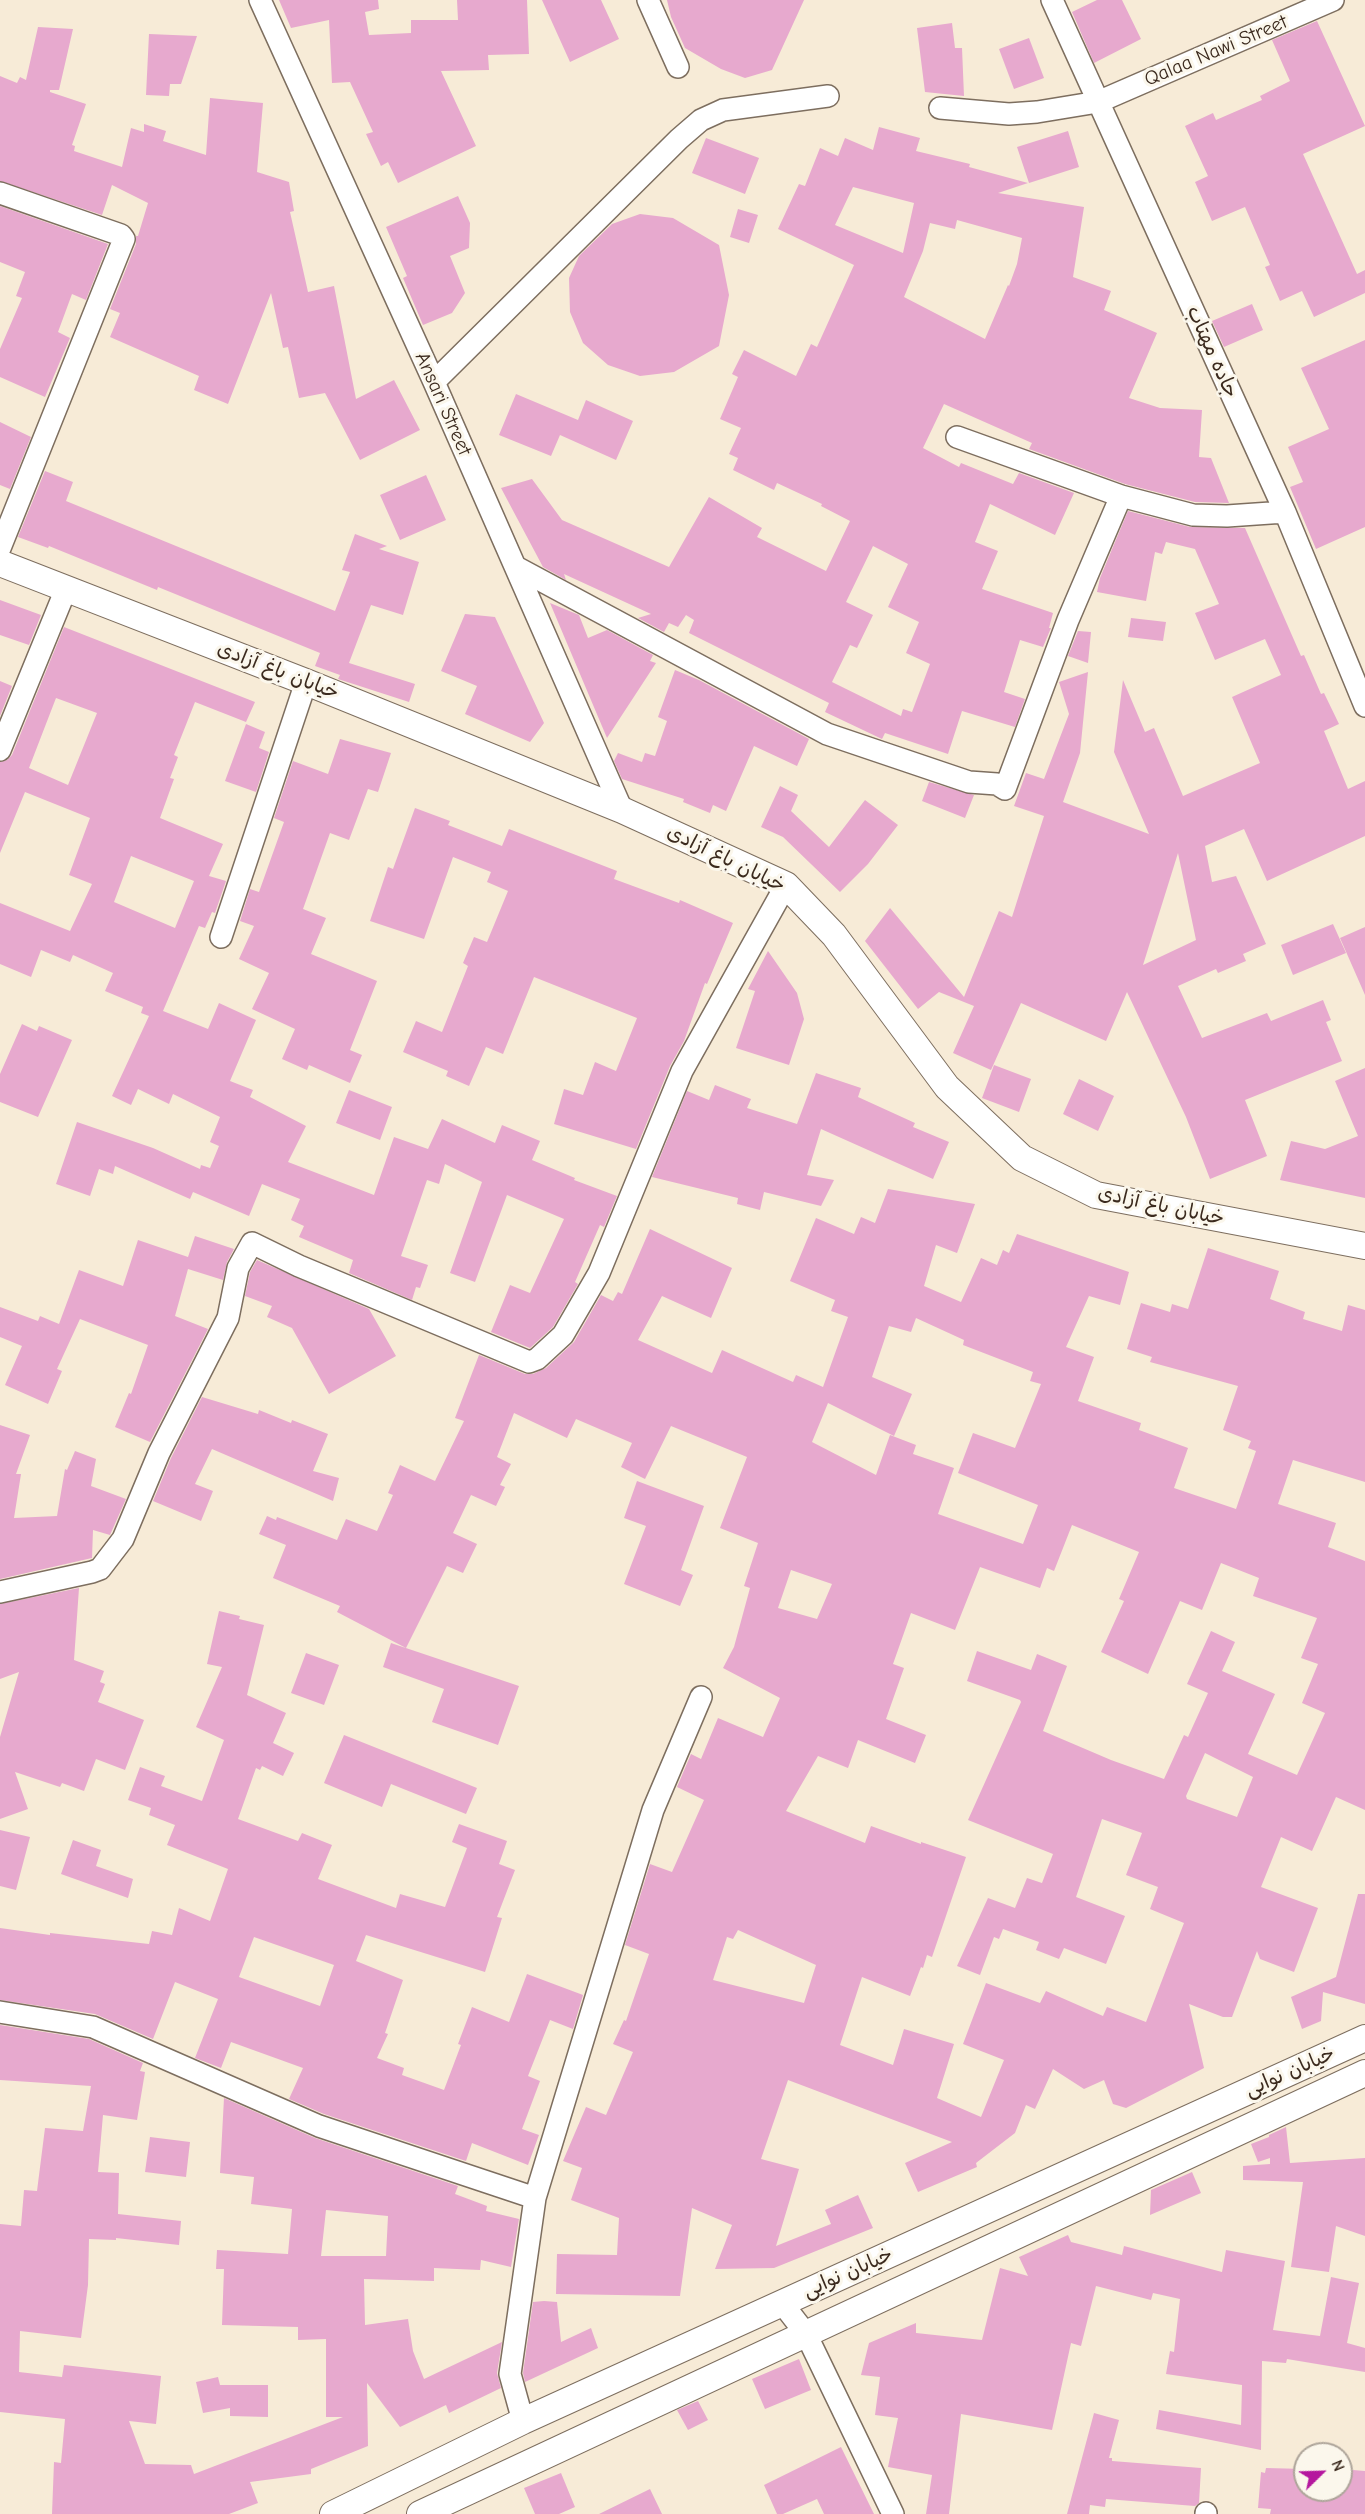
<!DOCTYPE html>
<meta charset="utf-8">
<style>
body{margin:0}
#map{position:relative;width:1365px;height:2514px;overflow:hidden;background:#f7ebd7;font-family:"Comic Neue",sans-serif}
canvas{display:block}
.north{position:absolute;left:1293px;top:2442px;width:60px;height:60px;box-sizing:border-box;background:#fbf7ec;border:2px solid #aea59a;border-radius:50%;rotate:67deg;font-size:16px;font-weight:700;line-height:24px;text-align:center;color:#3b2a1e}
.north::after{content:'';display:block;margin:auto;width:21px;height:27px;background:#b5179e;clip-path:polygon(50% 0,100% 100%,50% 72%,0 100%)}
</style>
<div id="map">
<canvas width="1365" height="2514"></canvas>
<div class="north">N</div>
</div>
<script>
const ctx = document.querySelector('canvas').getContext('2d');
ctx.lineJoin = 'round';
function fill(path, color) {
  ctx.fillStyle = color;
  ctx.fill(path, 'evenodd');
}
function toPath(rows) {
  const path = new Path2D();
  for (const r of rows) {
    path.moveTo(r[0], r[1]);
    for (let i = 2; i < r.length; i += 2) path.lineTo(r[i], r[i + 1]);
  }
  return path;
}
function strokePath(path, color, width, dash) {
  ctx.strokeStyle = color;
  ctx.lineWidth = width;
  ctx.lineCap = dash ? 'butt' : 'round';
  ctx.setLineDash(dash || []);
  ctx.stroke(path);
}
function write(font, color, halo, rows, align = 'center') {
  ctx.font = font + ' "Comic Neue","Playpen Sans Arabic",sans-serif';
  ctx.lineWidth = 6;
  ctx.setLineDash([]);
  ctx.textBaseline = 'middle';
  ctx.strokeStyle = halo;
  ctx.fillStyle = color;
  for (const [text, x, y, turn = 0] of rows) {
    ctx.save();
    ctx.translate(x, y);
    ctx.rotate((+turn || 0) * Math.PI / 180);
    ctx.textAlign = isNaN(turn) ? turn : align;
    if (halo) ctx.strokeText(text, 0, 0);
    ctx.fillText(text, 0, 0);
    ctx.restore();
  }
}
fill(toPath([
 [279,0,378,0,379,9,365,12,369,35,411,33,411,20,458,20,457,0,527,0,529,54,488,55,489,70,441,71,476,146,398,183,388,162,381,166,366,134,373,132,350,82,332,83,329,20,291,28],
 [542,0,601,0,619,39,570,62],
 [667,0,804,0,772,70,745,78,721,69,685,48,671,17],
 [1097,0,1122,0,1141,39,1094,63,1072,12],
 [1317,21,1365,126,1303,154,1357,274,1365,270,1365,293,1314,317,1302,291,1280,301,1265,267,1270,265,1245,207,1212,221,1195,182,1208,176,1185,126,1213,113,1216,120,1262,100,1260,96,1290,81,1272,40],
 [952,23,955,48,962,48,964,96,925,92,917,28],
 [38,27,73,29,59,90,50,90,50,92,86,104,72,145,75,146,74,151,122,167,131,128,144,132,144,124,166,131,163,141,206,155,210,98,263,103,257,172,289,182,294,211,290,212,308,292,334,286,356,399,394,380,420,430,360,460,325,393,299,398,288,347,283,348,271,293,228,404,194,390,199,376,110,337,120,313,110,309,136,244,136,236,138,236,148,203,112,185,102,215,0,181,0,76,17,83,20,77,26,80],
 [149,34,197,36,181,84,170,84,169,96,146,95],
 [1029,38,1044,78,1014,89,999,49],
 [879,127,920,138,916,151,970,164,969,167,1028,183,998,193,1084,207,1073,277,1111,291,1104,310,1157,333,1129,398,1160,408,1202,410,1199,457,1211,458,1229,503,1195,502,1125,484,1029,449,1032,443,944,404,923,448,959,467,961,463,1013,484,1019,473,1074,493,1055,535,990,504,975,542,998,551,982,589,1053,613,1049,628,1051,628,1043,647,1020,640,1004,692,1025,699,1015,727,962,711,948,754,885,733,882,739,825,712,829,703,689,633,694,620,686,615,678,627,669,623,664,632,638,618,651,614,564,574,566,580,543,567,501,488,532,479,562,520,669,567,709,497,762,528,757,537,826,571,850,521,821,506,822,504,777,483,774,490,733,470,738,458,729,454,741,428,720,419,738,377,732,374,744,350,796,376,811,344,817,347,854,265,778,229,799,184,805,186,820,148,838,156,845,138,873,150],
 [853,187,914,203,903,253,835,225],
 [957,220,1022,238,1017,264,1009,286,1008,285,985,339,904,297,923,251,930,223,955,229],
 [873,546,908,564,888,607,919,622,906,653,930,664,912,712,903,709,901,716,832,682,850,645,857,648,873,615,846,602],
 [1068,131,1079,167,1029,183,1017,147],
 [706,138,759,158,745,194,692,173],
 [458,196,470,223,469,248,450,256,465,293,452,313,423,325,403,278,407,276,386,227],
 [0,206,108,244,86,300,72,294,58,332,70,338,45,397,0,377,0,349,22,298,16,296,25,272,0,262],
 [738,209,758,215,749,243,730,237],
 [640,214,673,218,719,245,729,295,719,346,674,372,640,376,608,365,583,343,570,312,569,278,579,256,612,224],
 [1252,304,1263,330,1224,347,1212,321],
 [1365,340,1365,527,1316,549,1290,487,1303,482,1288,447,1329,429,1301,368],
 [516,394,578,420,586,400,633,421,616,460,560,435,551,456,499,435],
 [0,422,31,437,10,489,0,485],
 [45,471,73,482,66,501,335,611,350,572,342,570,355,534,387,546,379,549,419,562,403,615,371,605,349,663,415,684,409,702,338,679,340,675,315,666,320,653,158,587,157,590,49,546,48,548,18,537],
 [426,475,446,520,400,540,380,495],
 [1128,511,1190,527,1245,528,1301,656,1304,655,1321,694,1324,693,1339,724,1324,731,1348,789,1365,781,1365,836,1267,881,1244,829,1205,846,1212,882,1236,876,1266,944,1243,954,1246,961,1218,973,1216,969,1178,986,1202,1038,1267,1013,1271,1021,1323,1000,1331,1020,1326,1022,1342,1061,1245,1100,1267,1156,1210,1179,1186,1117,1127,992,1106,1041,1021,1003,991,1070,953,1053,974,1006,939,992,918,1009,865,941,890,908,964,997,999,911,1012,917,1044,816,1014,806,1026,773,1044,779,1069,714,1059,682,1088,672,1080,753,1063,802,1149,834,1114,752,1123,680,1145,732,1154,728,1183,796,1260,763,1232,697,1281,675,1265,639,1215,660,1195,613,1219,604,1195,549,1166,542,1162,554,1155,552,1146,601,1097,592,1100,578],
 [1178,853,1196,940,1143,965],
 [0,600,41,615,29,645,0,635],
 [550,603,579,615,588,638,607,630,653,655,650,661,656,663,607,738],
 [465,614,495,617,544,723,530,742,465,714,477,686,441,671],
 [1131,618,1166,622,1163,641,1128,637],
 [64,627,255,702,246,722,195,702,174,755,178,757,170,778,174,779,160,818,223,844,209,876,226,881,215,913,212,912,205,928,199,926,163,1011,208,1029,219,1003,256,1020,230,1081,253,1090,250,1097,306,1126,288,1162,374,1195,394,1137,428,1149,442,1119,495,1143,502,1125,540,1141,532,1160,575,1178,574,1180,617,1196,604,1227,600,1225,575,1282,578,1284,553,1327,530,1348,491,1332,510,1285,530,1293,564,1219,507,1195,475,1282,450,1273,482,1182,445,1164,439,1184,427,1180,401,1256,428,1265,420,1288,416,1287,412,1300,349,1273,353,1260,299,1237,304,1226,291,1220,300,1199,262,1184,249,1216,193,1192,190,1199,115,1166,113,1174,99,1169,90,1196,56,1184,77,1122,153,1148,200,1169,201,1165,210,1168,219,1146,210,1142,220,1117,173,1094,169,1104,138,1089,131,1105,112,1096,149,1016,141,1013,143,1007,105,991,113,973,73,955,70,962,41,950,31,977,0,964,0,903,70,931,92,884,69,875,90,818,25,792,0,853,0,762,7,760,12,755],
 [56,698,97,713,68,785,29,768],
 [131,856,194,881,175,928,114,902],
 [1078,631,1091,632,1088,663,1068,656],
 [675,670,699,680,809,739,797,766,754,746,726,811,713,805,710,813,683,802,684,799,622,779,614,761,618,753,642,762,645,753,655,756,667,721,658,717],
 [0,681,12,686,0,716],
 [246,724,265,732,259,748,269,752,256,792,225,781],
 [340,739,391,753,378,792,368,789,349,840,330,833,303,909,326,918,311,954,377,981,350,1050,362,1055,350,1083,309,1065,307,1070,282,1059,295,1029,252,1009,269,973,239,959,254,926,240,921,250,889,259,892,284,822,274,818,293,761,328,774],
 [929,782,974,795,965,818,922,801],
 [780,786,798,795,791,811,829,847,865,800,898,825,868,864,840,892,783,837,761,827],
 [415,808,450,821,448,825,502,846,509,829,617,871,614,879,679,903,680,900,733,923,707,984,705,983,684,1041,670,1066,636,1149,554,1124,564,1089,583,1095,595,1062,616,1071,637,1018,534,977,503,1054,486,1047,469,1086,446,1076,448,1071,403,1052,416,1021,442,1032,468,966,463,963,474,937,487,942,508,891,487,882,491,872,453,857,424,939,370,921,388,867,393,869],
 [1333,924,1346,953,1293,975,1281,945],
 [1365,927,1365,995,1340,938],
 [768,951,797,993,804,1019,789,1065,736,1048,755,991,748,989],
 [22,1024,37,1031,39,1026,72,1040,38,1117,0,1102,0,1074],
 [994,1065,1031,1079,1019,1112,982,1098],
 [1365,1068,1365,1198,1280,1180,1291,1141,1325,1149,1358,1136,1335,1081],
 [816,1073,861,1088,858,1097,915,1123,913,1127,949,1142,933,1179,821,1129,807,1175,834,1180,821,1206,764,1192,760,1210,737,1204,738,1198,652,1177,687,1091,709,1100,715,1085,751,1099,747,1108,797,1124],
 [1079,1079,1114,1096,1098,1131,1063,1114],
 [349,1090,392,1107,380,1140,336,1123],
 [888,1189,975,1204,957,1253,936,1245,924,1286,961,1302,981,1258,997,1265,1003,1250,1009,1253,1017,1234,1129,1272,1120,1305,1089,1296,1066,1347,1094,1357,1078,1401,1141,1423,1139,1430,1188,1448,1174,1488,1236,1509,1256,1451,1248,1448,1251,1441,1223,1430,1238,1386,1150,1362,1152,1357,1127,1349,1141,1303,1170,1312,1172,1304,1188,1309,1208,1248,1279,1271,1270,1299,1305,1312,1303,1319,1342,1331,1348,1305,1365,1310,1365,1482,1293,1460,1278,1504,1336,1523,1328,1547,1365,1561,1365,1810,1336,1797,1312,1851,1281,1837,1261,1887,1318,1908,1294,1972,1260,1959,1257,1951,1232,2017,1223,2017,1189,2004,1204,2068,1126,2108,1113,2104,1104,2080,1084,2089,1053,2069,1035,2109,1026,2105,1015,2133,976,2163,977,2167,918,2192,905,2163,952,2142,788,2080,761,2159,799,2169,776,2246,831,2224,825,2210,858,2195,873,2228,774,2268,715,2269,732,2225,692,2208,680,2296,556,2294,557,2254,617,2255,619,2218,571,2200,582,2168,563,2161,586,2107,606,2115,633,2052,613,2044,624,2020,626,2021,649,1954,625,1945,650,1864,672,1872,704,1800,677,1787,691,1754,701,1759,718,1718,763,1737,780,1698,723,1668,734,1647,750,1588,744,1586,758,1543,720,1528,747,1457,671,1426,645,1479,621,1467,632,1443,576,1419,567,1438,514,1413,497,1457,511,1464,500,1485,505,1487,496,1506,471,1495,453,1533,477,1544,463,1573,447,1566,406,1648,337,1612,340,1606,273,1578,286,1545,259,1534,267,1516,276,1520,277,1517,337,1540,346,1519,377,1531,393,1495,388,1493,400,1465,435,1481,464,1421,455,1418,479,1355,525,1374,533,1374,546,1368,574,1342,601,1295,613,1301,618,1292,622,1294,650,1229,732,1268,711,1318,662,1296,638,1340,712,1373,722,1350,793,1382,796,1375,823,1387,848,1317,831,1311,835,1300,790,1281,816,1218,854,1234,861,1217,875,1223],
 [916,1318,964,1340,963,1345,1033,1372,1030,1381,1041,1384,1015,1448,973,1433,958,1473,1038,1505,1023,1544,938,1514,954,1468,913,1454,916,1445,890,1435,876,1475,812,1442,828,1403,894,1436,912,1394,872,1377,889,1326,911,1332],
 [1072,1525,1139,1552,1119,1599,1124,1601,1101,1652,1148,1674,1180,1601,1202,1610,1221,1563,1259,1578,1253,1596,1317,1618,1301,1658,1318,1664,1302,1703,1325,1713,1297,1775,1248,1754,1275,1694,1222,1671,1235,1642,1211,1631,1187,1684,1208,1693,1188,1737,1184,1735,1164,1779,1111,1760,1043,1731,1067,1666,1037,1654,1031,1670,977,1651,967,1681,1020,1700,1021,1702,968,1820,1053,1854,1042,1883,1027,1878,1015,1908,988,1898,957,1966,980,1975,994,1937,999,1939,1003,1929,1039,1942,1036,1950,1059,1959,1064,1948,1106,1964,1125,1916,1076,1897,1102,1819,1142,1833,1126,1875,1158,1887,1150,1909,1184,1923,1146,2022,1107,2007,1103,2016,1046,1991,1040,2003,986,1983,963,2044,1004,2060,981,2117,937,2098,954,2044,904,2029,893,2065,840,2045,862,1977,910,1996,921,1967,923,1968,927,1955,932,1957,966,1857,921,1842,921,1844,871,1826,865,1843,786,1811,818,1756,848,1768,858,1740,915,1763,926,1735,886,1719,904,1668,893,1664,911,1613,955,1630,980,1567,1040,1588,1047,1568,1054,1571],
 [791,1570,832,1584,817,1619,778,1608],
 [1205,1753,1253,1777,1237,1817,1187,1799,1186,1796],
 [738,1930,816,1965,804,2003,713,1980,727,1937,733,1939],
 [195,1236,234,1249,227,1262,223,1280,188,1269,175,1316,208,1329,150,1442,115,1427,129,1393,131,1394,148,1345,80,1319,57,1369,62,1371,48,1404,5,1385,22,1346,0,1337,0,1307,38,1321,40,1316,59,1324,79,1270,123,1286,138,1240,188,1257],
 [257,1260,369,1309,396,1356,329,1394,292,1328,267,1317,272,1306,245,1296,250,1272],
 [202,1397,258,1414,259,1410,291,1423,292,1420,328,1434,313,1471,339,1478,333,1501,212,1449,195,1484,213,1491,201,1521,153,1501,171,1458],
 [0,1425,30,1435,16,1474,21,1474,14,1518,57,1516,65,1469,67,1470,75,1451,96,1459,91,1486,126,1499,110,1535,93,1530,92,1558,0,1579],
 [637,1481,704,1506,681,1570,693,1575,680,1606,624,1584,646,1526,624,1518],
 [79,1588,74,1660,104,1671,100,1682,105,1684,98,1702,144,1720,125,1770,96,1759,84,1791,62,1783,60,1787,15,1772,28,1809,0,1819,0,1737,19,1672,0,1679,0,1604],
 [219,1611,240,1616,239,1619,264,1625,247,1695,286,1713,273,1743,294,1753,283,1776,262,1766,260,1770,256,1768,238,1819,298,1841,302,1833,332,1845,318,1879,396,1908,400,1894,445,1907,467,1848,452,1842,459,1824,507,1841,499,1864,515,1870,497,1917,502,1918,485,1972,366,1935,356,1961,403,1980,385,2033,388,2034,377,2058,404,2068,402,2075,444,2090,461,2045,458,2044,472,2007,509,2022,527,1974,583,1995,573,2029,550,2020,528,2076,540,2081,522,2129,539,2135,528,2165,472,2143,466,2161,324,2114,289,2099,303,2068,231,2042,221,2068,195,2058,218,1999,175,1982,153,2039,95,2014,0,2000,0,1928,50,1935,50,1933,149,1944,152,1931,172,1935,179,1908,210,1921,228,1869,167,1845,175,1825,149,1815,151,1808,128,1800,140,1767,165,1776,161,1786,202,1801,224,1740,196,1727,222,1667,207,1664],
 [254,1937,334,1965,320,2006,239,1977],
 [391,1643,519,1686,498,1745,432,1722,444,1689,383,1667],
 [306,1653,339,1665,324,1705,291,1693],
 [344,1735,477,1788,466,1814,391,1784,382,1807,324,1783],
 [0,1830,30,1837,16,1890,0,1886],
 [73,1840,101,1850,96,1866,133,1879,128,1898,61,1874],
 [1358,1894,1365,1894,1365,2004,1323,1992,1321,2021,1302,2029,1291,1997,1336,1977],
 [0,2025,89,2039,143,2063,140,2071,145,2072,137,2120,103,2115,98,2172,119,2173,118,2214,181,2221,179,2245,116,2238,116,2240,89,2239,88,2285,81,2338,20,2331,19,2372,62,2377,64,2365,161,2376,156,2424,129,2421,145,2464,191,2465,194,2474,343,2417,326,2417,326,2339,298,2340,298,2327,222,2325,224,2269,216,2269,217,2250,288,2254,292,2209,251,2204,254,2177,220,2173,224,2098,315,2138,458,2186,455,2194,487,2206,486,2211,519,2219,511,2267,481,2260,480,2270,434,2268,434,2281,364,2279,365,2325,408,2319,413,2351,424,2379,502,2342,497,2373,501,2388,449,2413,446,2405,400,2427,367,2383,368,2446,311,2469,311,2474,250,2482,258,2503,229,2514,52,2514,54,2462,61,2463,65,2419,0,2412,0,2224,21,2226,24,2190,37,2191,45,2128,83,2131,91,2086,0,2080],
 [326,2210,388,2216,386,2256,321,2256],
 [1286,2127,1290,2163,1365,2158,1365,2236,1336,2226,1329,2272,1291,2267,1303,2182,1243,2180,1243,2166,1270,2164,1270,2158,1258,2162,1251,2144,1269,2137,1269,2135],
 [150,2137,190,2142,186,2177,145,2172],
 [1192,2172,1201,2193,1150,2215,1151,2190],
 [1068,2235,1071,2242,1122,2255,1124,2246,1222,2272,1226,2250,1285,2261,1273,2330,1320,2336,1331,2277,1359,2283,1347,2343,1365,2348,1365,2372,1287,2359,1286,2363,1262,2361,1261,2450,1156,2429,1159,2410,1241,2425,1242,2385,1166,2374,1170,2351,1174,2352,1180,2299,1153,2293,1151,2300,1096,2286,1081,2346,1071,2343,1052,2430,961,2414,949,2514,926,2514,932,2475,888,2467,898,2418,875,2415,880,2377,861,2375,869,2343,916,2323,916,2333,982,2340,1000,2268,1028,2276,1019,2257],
 [544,2301,557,2302,561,2342,591,2328,598,2348,525,2382,523,2373,533,2302],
 [799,2359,811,2390,765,2409,752,2379],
 [218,2377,220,2385,268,2385,268,2417,230,2416,230,2408,203,2413,196,2382],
 [698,2401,708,2420,688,2430,677,2410],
 [1094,2413,1119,2420,1109,2458,1112,2458,1112,2461,1201,2468,1199,2503,1195,2506,1106,2499,1105,2507,1090,2505,1089,2514,1067,2514],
 [841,2447,874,2514,824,2514,817,2499,783,2514,777,2514,764,2485],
 [1266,2468,1305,2469,1305,2490,1341,2490,1341,2469,1365,2471,1365,2514,1270,2514,1271,2509,1258,2508,1261,2472,1265,2473],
 [561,2473,575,2507,559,2514,535,2514,524,2488],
 [650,2489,662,2514,599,2514]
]), '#e7a9ce');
const minor = toPath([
 [260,0,434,382,622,810],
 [648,0,678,67],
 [1052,0,1285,512,1365,706],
 [940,108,1009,114,1037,112,1098,102,1333,0],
 [0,193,121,235,124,239,0,548],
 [434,382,679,139,701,120,723,110,828,96],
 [957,437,1121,496,1193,515,1227,516,1285,512],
 [516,567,827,734,969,782,997,784,1005,789,1068,620,1121,496],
 [0,750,66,589],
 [221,937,306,682],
 [0,1592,92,1572,100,1569,123,1539,159,1453,228,1318,238,1268,252,1243,299,1266,529,1362,537,1359,563,1335,599,1273,682,1071,786,885],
 [0,2012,93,2027,319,2126,535,2198],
 [782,2303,806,2334,893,2514],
 [523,2421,510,2374,535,2198,653,1810,701,1697],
 [1206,2514,1206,2513]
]);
const tertiary = toPath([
 [0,563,306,682,622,810,786,885,834,935,947,1087,1022,1158,1096,1195,1365,1246],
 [333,2514,523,2421,1365,2038],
 [420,2514,1365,2073]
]);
strokePath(minor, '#7d6e5f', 24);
strokePath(tertiary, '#7d6e5f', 28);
strokePath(minor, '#fff', 21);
strokePath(tertiary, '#fff', 26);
write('20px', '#3b2a1e', '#fbf7ec', [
 ["Qalaa Nawi Street",1216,51,-23],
 ["جاده مهتاب",1212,352,66],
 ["Ansari Street",443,404,66],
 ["خیابان باغ آزادی",278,671,21],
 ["خیابان باغ آزادی",726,859,26],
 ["خیابان باغ آزادی",1161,1206,12],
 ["خیابان نوایی",1290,2072,-24],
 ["خیابان نوایی",848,2273,-24]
]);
</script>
